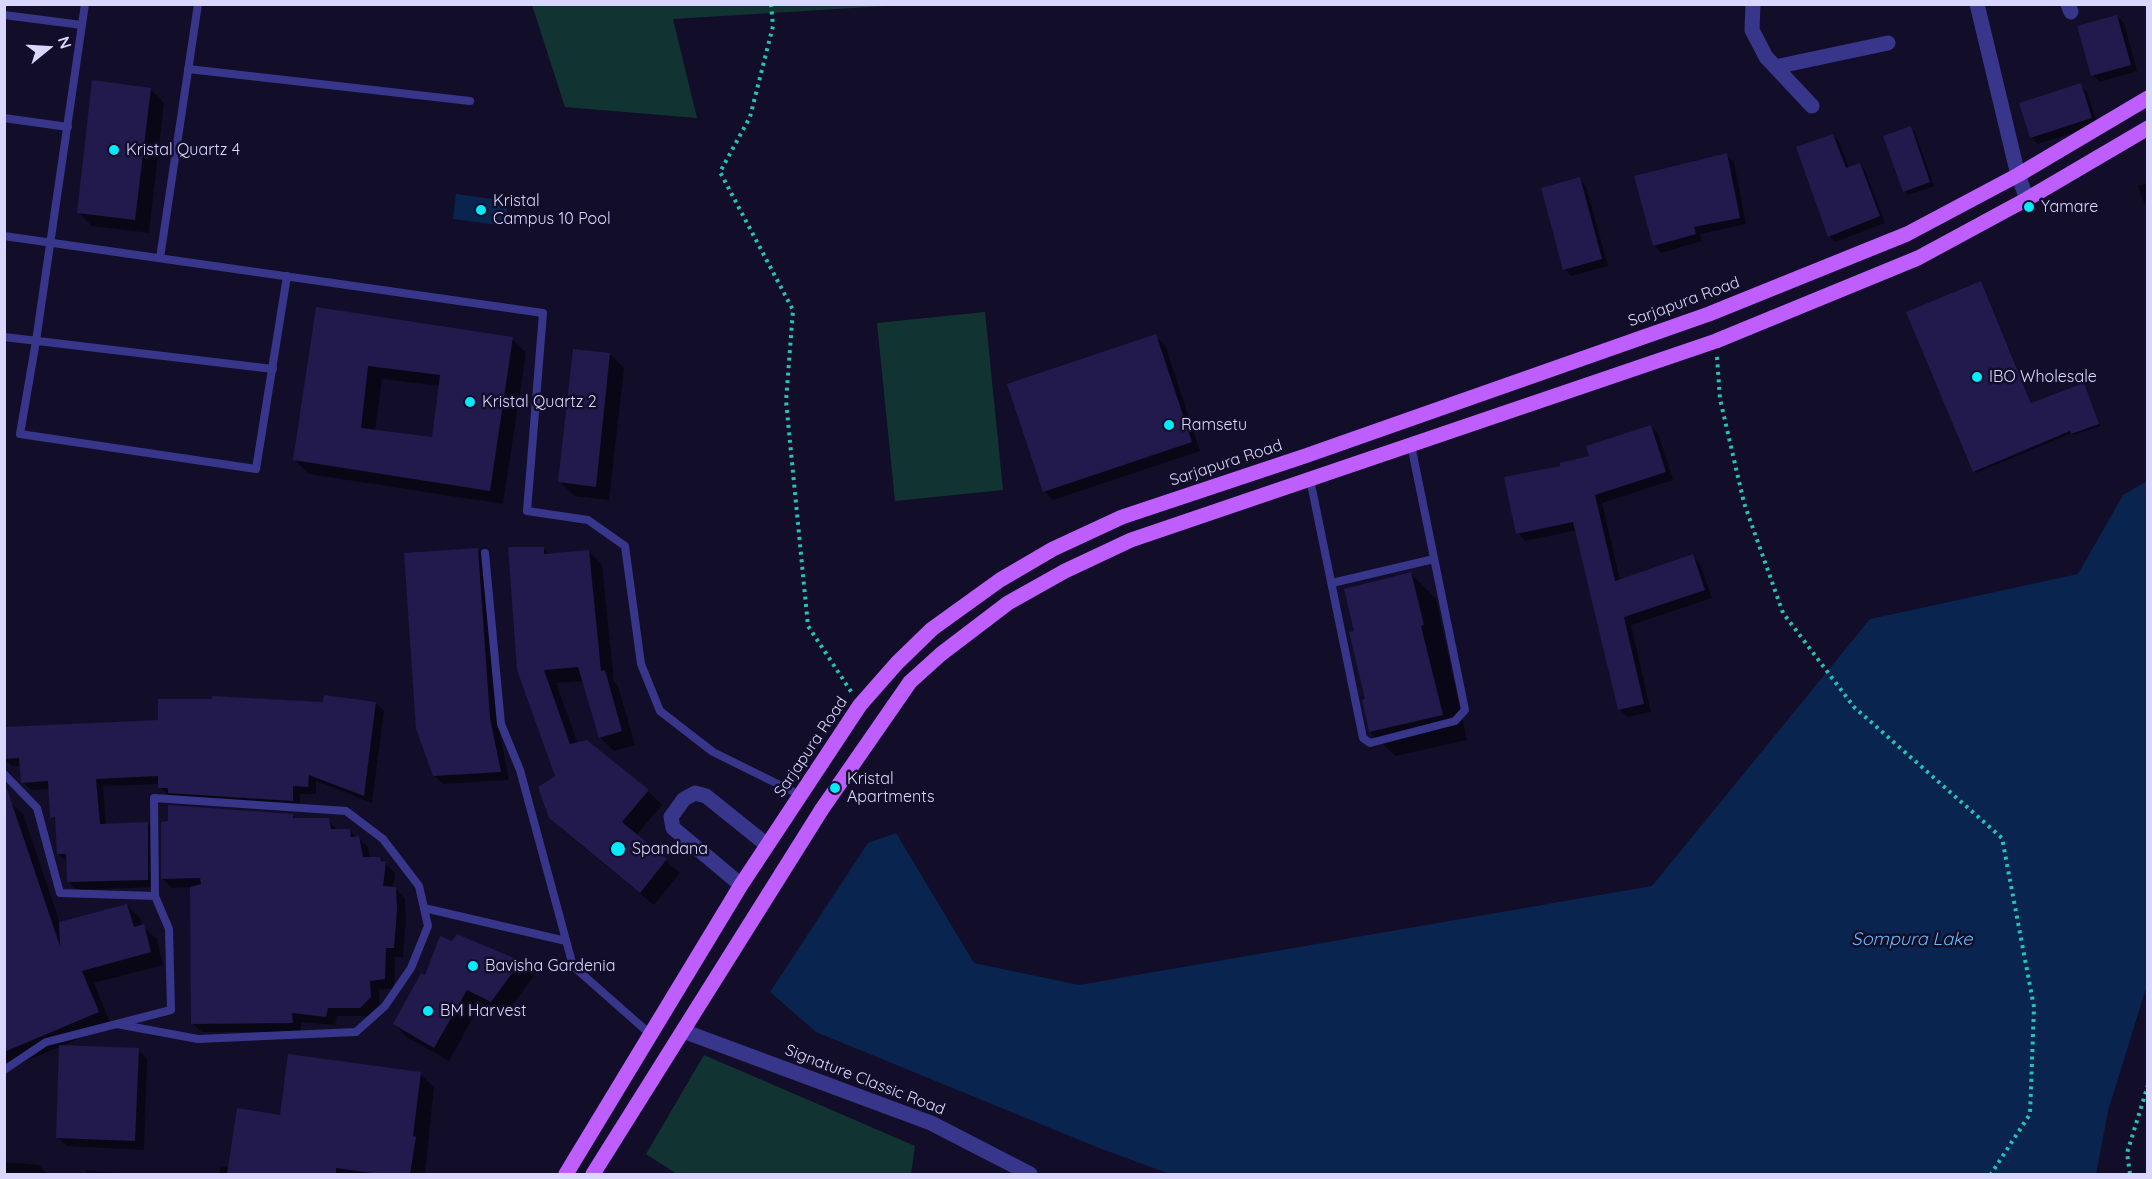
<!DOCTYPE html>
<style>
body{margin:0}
#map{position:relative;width:2152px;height:1179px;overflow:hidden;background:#120e29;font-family:Quicksand,sans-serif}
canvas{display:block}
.frame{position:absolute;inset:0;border:6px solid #dad7ff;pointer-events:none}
.north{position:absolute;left:18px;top:18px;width:60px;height:60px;-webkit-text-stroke:4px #120e29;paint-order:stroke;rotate:72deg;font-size:16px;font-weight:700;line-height:24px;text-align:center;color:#dad7ff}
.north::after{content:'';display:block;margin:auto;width:21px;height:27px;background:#dad7ff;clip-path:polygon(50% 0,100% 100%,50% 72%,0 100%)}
</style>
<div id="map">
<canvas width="2152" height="1179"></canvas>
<div class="frame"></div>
<div class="north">N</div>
</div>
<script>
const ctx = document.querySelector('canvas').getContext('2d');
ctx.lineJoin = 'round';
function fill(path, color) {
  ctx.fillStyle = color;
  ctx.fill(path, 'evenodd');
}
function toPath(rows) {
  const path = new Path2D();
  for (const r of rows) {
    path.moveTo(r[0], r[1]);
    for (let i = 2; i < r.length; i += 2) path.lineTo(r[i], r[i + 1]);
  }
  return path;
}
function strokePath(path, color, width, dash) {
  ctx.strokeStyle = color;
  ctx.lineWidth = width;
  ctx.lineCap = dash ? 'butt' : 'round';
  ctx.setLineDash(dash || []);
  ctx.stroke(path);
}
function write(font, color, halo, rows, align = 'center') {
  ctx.font = font + ' Quicksand,sans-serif';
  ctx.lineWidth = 5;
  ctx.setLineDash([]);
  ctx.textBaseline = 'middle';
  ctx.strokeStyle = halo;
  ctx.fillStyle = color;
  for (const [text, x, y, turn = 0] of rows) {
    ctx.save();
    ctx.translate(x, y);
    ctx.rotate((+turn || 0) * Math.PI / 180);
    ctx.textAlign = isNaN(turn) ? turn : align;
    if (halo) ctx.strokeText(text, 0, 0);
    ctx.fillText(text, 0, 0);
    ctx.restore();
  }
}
fill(toPath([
 [532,5,532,4,902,5,673,19,697,118,565,107],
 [985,312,1003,490,895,501,877,323],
 [704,1055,915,1146,911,1174,677,1174,646,1154]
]), '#113432');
fill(toPath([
 [456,194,508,201,505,226,453,219],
 [2147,481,2147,985,2108,1111,2096,1174,1170,1174,1099,1148,816,1032,770,992,868,843,896,833,974,963,1079,985,1652,886,1870,619,2078,574,2123,495]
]), '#09244e');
fill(toPath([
 [2117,16,2124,23,2137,71,2100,82,2093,75],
 [2080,85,2087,92,2098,125,2038,144,2031,137],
 [150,89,164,103,149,233,92,226,78,212],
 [1910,128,1915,132,1934,186,1908,195,1904,191],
 [1833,135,1839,142,1849,168,1859,164,1865,170,1885,223,1835,242,1829,236],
 [1727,155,1734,162,1746,224,1700,234,1702,241,1661,253,1655,246,1636,177],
 [1579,179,1586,186,1608,266,1571,276,1564,269],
 [2148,183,2148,206,2144,203,2138,186],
 [1983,285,2032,404,2084,385,2100,426,2074,435,2072,433,1976,473,1974,471],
 [317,309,512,339,526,353,503,504,309,474,295,460],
 [382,379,440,386,434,439,375,431],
 [1155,336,1165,345,1200,451,1053,500,1044,491],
 [610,354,624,368,609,500,574,496,560,482],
 [1651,426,1658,434,1673,480,1602,503,1620,580,1692,556,1700,564,1712,598,1631,625,1651,712,1627,717,1619,709,1577,530,1525,541,1518,533,1562,467,1591,457],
 [543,548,550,555,589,551,602,565,614,682,618,686,635,745,614,751,600,737,584,681,556,683,578,744,587,742,648,791,662,805,636,835,680,873,654,905,565,832,550,818,557,777,518,670],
 [478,549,486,558,499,728,509,780,443,784,434,775],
 [1411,574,1436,599,1467,740,1395,756,1370,732,1356,632],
 [324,703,376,703,384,711,372,803,316,781,316,794,300,794,300,808,178,800,173,795,168,795,160,787,160,784,103,786,106,825,147,823,155,832,156,887,77,890,69,882,68,862,58,854,57,822,52,817,50,789,31,790,23,782,21,766,12,766,4,759,4,728,160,721],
 [4,797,23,814,60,923,127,905,140,918,142,926,157,939,163,965,94,983,111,1025,12,1067,4,1059],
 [292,815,297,820,328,820,337,829,349,830,368,847,370,858,380,858,395,873,393,888,395,888,405,898,406,920,403,957,395,957,394,988,379,990,380,1007,370,1016,337,1016,335,1025,301,1022,301,1032,202,1032,192,1023,191,887,172,888,163,879],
 [520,962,534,976,505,1015,481,1003,449,1061,408,1038,394,1024,426,978],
 [138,1050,147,1059,144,1150,67,1146,57,1137],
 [420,1073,434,1087,425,1174,219,1174,221,1166,229,1167],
 [4,1162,39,1165,48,1174,4,1174],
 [86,1170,135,1174,86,1174]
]), '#0007');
fill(toPath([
 [2117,15,2131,65,2091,76,2077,26],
 [92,80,151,88,135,220,77,213],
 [2081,83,2092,118,2030,138,2019,103],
 [1911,126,1930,182,1903,192,1883,136],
 [1833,134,1846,168,1860,163,1880,216,1828,237,1796,147],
 [1727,153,1740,218,1694,227,1696,234,1653,246,1634,176],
 [1580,177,1602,259,1563,270,1541,188],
 [1981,281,2031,403,2084,383,2099,424,2071,434,2070,431,1973,472,1906,312],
 [316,307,513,337,490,491,293,460],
 [368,366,440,375,432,437,361,428],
 [1156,334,1192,442,1043,492,1007,384],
 [573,349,610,353,596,487,558,482],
 [1651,425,1666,472,1595,495,1615,581,1693,554,1705,590,1624,617,1644,704,1618,710,1573,522,1516,534,1504,477,1560,466,1560,463,1589,456,1586,446],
 [508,547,544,547,544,554,589,550,601,671,605,670,622,731,599,738,578,667,544,670,570,744,587,740,649,790,622,822,667,859,640,893,549,818,538,787,555,776,517,670],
 [478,548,490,718,501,772,433,776,416,729,404,553],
 [1411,572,1424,625,1421,626,1443,715,1369,732,1362,700,1365,699,1349,632,1354,631,1344,589],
 [324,695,376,702,364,796,309,775,308,787,293,786,293,801,168,793,168,788,158,788,158,776,96,779,100,824,148,822,148,880,67,882,66,854,57,854,55,817,50,818,48,781,21,783,19,758,4,759,4,727,158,720,158,699,212,699,212,696,323,702],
 [4,789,7,789,60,946,59,922,127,904,134,927,144,924,151,952,82,971,99,1012,4,1052],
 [168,805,293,814,293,818,329,818,331,829,350,829,351,837,359,836,363,857,380,857,381,861,386,862,383,886,396,887,397,910,394,948,386,948,385,979,370,981,371,997,360,1008,328,1008,326,1017,292,1013,293,1023,191,1024,190,887,201,884,200,878,161,879,161,822,168,821],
 [457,934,521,961,491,1002,467,990,434,1048,393,1024,421,973,425,975,440,936,452,941],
 [59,1045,139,1048,135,1141,56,1138],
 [288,1054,421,1072,413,1136,416,1137,410,1174,379,1174,336,1168,336,1174,227,1174,237,1108,280,1115]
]), '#22194c');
strokePath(toPath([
 [771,4,773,26,750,117,720,172,793,310,786,401,808,626,852,693],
 [1717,357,1720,399,1744,503,1783,613,1854,707,2002,838,2034,1007,2030,1114,1991,1174],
 [2130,1174,2127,1153,2148,1085]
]), '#27c2b6', 4, [3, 4.5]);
strokePath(toPath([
 [85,4,36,341,20,434,256,469,287,276],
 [4,15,82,25],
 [188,69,470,101],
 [4,118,68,127],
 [4,236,543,313,527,511,588,520,625,546,641,664,660,711,713,752,800,795],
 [160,258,198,4],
 [4,337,273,369],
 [1310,479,1363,738,1370,743,1455,721,1465,710,1411,445],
 [485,553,501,724,520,770,573,966,650,1034],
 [1332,583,1434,559],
 [4,774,37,808,60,893,155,896],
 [424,908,566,941],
 [4,1070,46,1042,171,1010,169,929,155,896,154,798,346,811,383,839,419,886,428,926,411,968,385,1006,356,1032,198,1039,117,1024]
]), '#38368b', 8);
strokePath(toPath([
 [1753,4,1752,30,1766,57,1812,106],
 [1977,4,2018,175,2027,199],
 [2068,4,2071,12],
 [1775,67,1888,43],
 [741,885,673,828,671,817,684,799,695,793,706,796,767,845],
 [683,1031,931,1123,1030,1174]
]), '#38368b', 15);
strokePath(toPath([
 [566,1174,741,885,860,705,897,663,932,629,1000,580,1053,549,1122,517,1305,456,1709,314,1907,234,2018,175,2148,98],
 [593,1174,822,809,910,682,941,654,1008,603,1065,571,1131,540,1716,341,1918,258,2027,199,2148,128]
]), '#bf5eff', 15);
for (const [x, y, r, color] of [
 [114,150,6,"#03ebff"],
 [2029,207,6,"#03ebff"],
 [481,210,6,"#03ebff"],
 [1977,377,6,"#03ebff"],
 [470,402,6,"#03ebff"],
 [1169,425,6,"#03ebff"],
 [835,788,6,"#03ebff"],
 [618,849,8,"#03ebff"],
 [473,966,6,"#03ebff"],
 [428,1011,6,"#03ebff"]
]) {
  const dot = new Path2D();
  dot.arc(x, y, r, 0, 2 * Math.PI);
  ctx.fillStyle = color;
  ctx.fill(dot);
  strokePath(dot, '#120e29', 2);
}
write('16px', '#dad7ff', '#120e29', [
 ["Kristal Quartz 4",126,150],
 ["Kristal",493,201],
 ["Campus 10 Pool",493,219],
 ["Yamare",2041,207],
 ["IBO Wholesale",1989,377],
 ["Kristal Quartz 2",482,402],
 ["Ramsetu",1181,425],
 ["Kristal",847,779],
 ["Apartments",847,797],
 ["Spandana",632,849],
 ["Bavisha Gardenia",485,966],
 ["BM Harvest",440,1011]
], 'left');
write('16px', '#dad7ff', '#120e29', [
 ["Sarjapura Road",1684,302,-20],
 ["Sarjapura Road",1226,463,-18],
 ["Sarjapura Road",811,747,-56],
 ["Signature Classic Road",865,1080,21]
]);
write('italic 18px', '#65bbff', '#120e29', [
 ["Sompura Lake",1912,940]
]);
</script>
